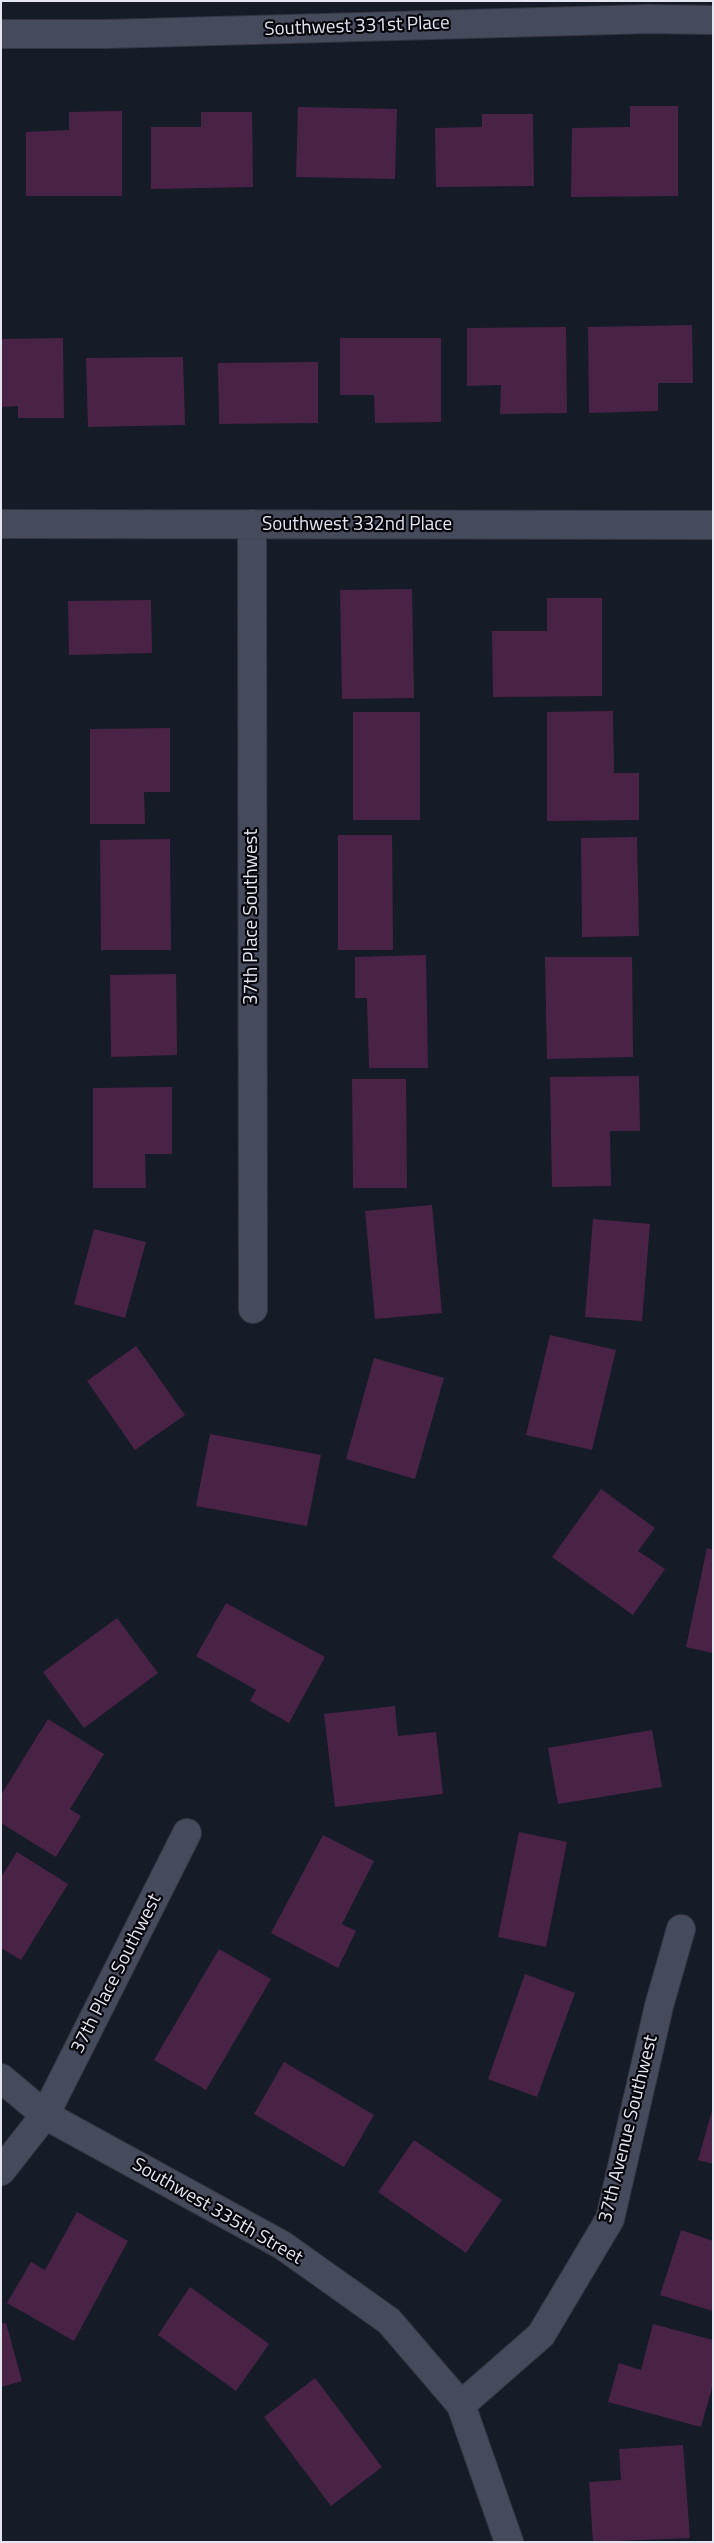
<!DOCTYPE html>
<style>
body{margin:0}
#map{position:relative;width:714px;height:2543px;overflow:hidden;background:#161b28;font-family:"Titillium Web",sans-serif}
canvas{display:block}
.frame{position:absolute;inset:0;border:2px solid #e3e6f0;pointer-events:none}
</style>
<div id="map">
<canvas width="714" height="2543"></canvas>
<div class="frame"></div>
</div>
<script>
const ctx = document.querySelector('canvas').getContext('2d');
ctx.lineJoin = 'round';
function fill(path, color) {
  ctx.fillStyle = color;
  ctx.fill(path, 'evenodd');
}
function toPath(rows) {
  const path = new Path2D();
  for (const r of rows) {
    path.moveTo(r[0], r[1]);
    for (let i = 2; i < r.length; i += 2) path.lineTo(r[i], r[i + 1]);
  }
  return path;
}
function strokePath(path, color, width, dash) {
  ctx.strokeStyle = color;
  ctx.lineWidth = width;
  ctx.lineCap = dash ? 'butt' : 'round';
  ctx.setLineDash(dash || []);
  ctx.stroke(path);
}
function write(font, color, halo, rows, align = 'center') {
  ctx.font = font + ' "Titillium Web",sans-serif';
  ctx.lineWidth = 4.5;
  ctx.setLineDash([]);
  ctx.textBaseline = 'middle';
  ctx.strokeStyle = halo;
  ctx.fillStyle = color;
  for (const [text, x, y, turn = 0] of rows) {
    ctx.save();
    ctx.translate(x, y);
    ctx.rotate((+turn || 0) * Math.PI / 180);
    ctx.textAlign = isNaN(turn) ? turn : align;
    if (halo) ctx.strokeText(text, 0, 0);
    ctx.fillText(text, 0, 0);
    ctx.restore();
  }
}
fill(toPath([
 [630,106,678,106,678,196,571,197,572,128,630,127],
 [298,107,397,109,395,179,296,177],
 [122,111,122,196,26,196,26,132,69,130,69,112],
 [201,112,252,112,253,187,151,189,151,127,201,127],
 [482,114,533,114,534,186,436,187,435,128,482,127],
 [692,325,693,383,658,383,658,411,589,413,588,327],
 [566,327,567,413,500,414,501,385,467,386,467,328],
 [63,338,64,418,18,418,18,406,1,407,1,339],
 [340,338,441,338,441,422,375,423,374,395,340,395],
 [183,357,185,425,88,427,86,358],
 [318,362,318,423,219,424,218,363],
 [412,589,414,698,342,699,340,590],
 [547,598,602,598,602,696,493,697,492,631,547,631],
 [151,600,152,653,69,655,68,601],
 [613,711,614,773,639,773,639,820,547,821,547,712],
 [353,712,420,712,420,820,353,820],
 [170,728,170,792,144,792,145,824,90,824,90,729],
 [338,835,392,835,393,950,338,950],
 [637,837,639,936,582,937,581,838],
 [170,839,171,950,101,950,100,840],
 [426,955,428,1068,369,1068,367,998,355,998,355,957],
 [545,957,632,957,633,1057,547,1059],
 [176,974,177,1055,111,1057,110,975],
 [639,1076,640,1131,610,1131,611,1186,552,1187,550,1077],
 [352,1079,406,1079,407,1188,353,1188],
 [172,1087,172,1154,145,1154,146,1188,93,1188,93,1088],
 [432,1205,442,1313,375,1319,365,1211],
 [593,1219,650,1224,642,1321,585,1317],
 [94,1229,146,1242,125,1318,74,1304],
 [550,1335,616,1350,592,1450,526,1435],
 [136,1346,185,1415,135,1450,87,1381],
 [374,1358,444,1378,415,1479,346,1459],
 [210,1434,321,1455,307,1526,196,1506],
 [601,1489,655,1528,638,1551,665,1569,633,1615,552,1557],
 [707,1548,713,1550,713,1653,686,1647],
 [226,1603,325,1657,289,1723,250,1701,256,1690,196,1656],
 [117,1618,158,1673,84,1728,43,1672],
 [395,1706,398,1736,436,1732,443,1794,335,1807,324,1714],
 [48,1719,104,1754,70,1809,81,1816,56,1857,1,1823,1,1795],
 [652,1730,662,1787,558,1804,548,1748],
 [519,1832,567,1842,546,1947,498,1937],
 [323,1835,374,1861,342,1924,356,1931,338,1968,271,1933],
 [17,1852,68,1884,21,1960,1,1948,1,1877],
 [219,1949,271,1979,206,2090,154,2060],
 [525,1974,575,1993,537,2097,488,2079],
 [284,2062,374,2115,344,2167,254,2114],
 [712,2111,713,2111,713,2164,698,2160],
 [414,2140,502,2200,466,2253,378,2192],
 [77,2212,128,2241,74,2341,7,2303,31,2262,45,2270],
 [681,2230,713,2241,713,2311,660,2295],
 [190,2287,269,2344,236,2391,158,2335],
 [6,2323,22,2381,1,2387,1,2324],
 [653,2324,713,2340,713,2384,701,2427,608,2402,619,2363,641,2370],
 [315,2378,382,2467,331,2506,264,2417],
 [683,2445,690,2538,593,2542,589,2482,621,2480,619,2449]
]), '#492345');
const minor = toPath([
 [1,34,107,34,649,19,713,20],
 [1,524,713,525],
 [252,524,253,1309],
 [1,2078,45,2115,282,2245,389,2321,461,2405,509,2542],
 [1,2171,45,2115,187,1833],
 [461,2405,541,2335,610,2219,659,2006,681,1929]
]);
strokePath(minor, '#353642', 30);
strokePath(minor, '#464b5b', 28);
write('19px', '#e3e6f0', '#05060b', [
 ["Southwest 331st Place",357,27,-2],
 ["Southwest 332nd Place",357,525],
 ["37th Place Southwest",252,917,-90],
 ["37th Place Southwest",117,1974,-63],
 ["37th Avenue Southwest",629,2129,-76],
 ["Southwest 335th Street",217,2212,30]
]);
</script>
